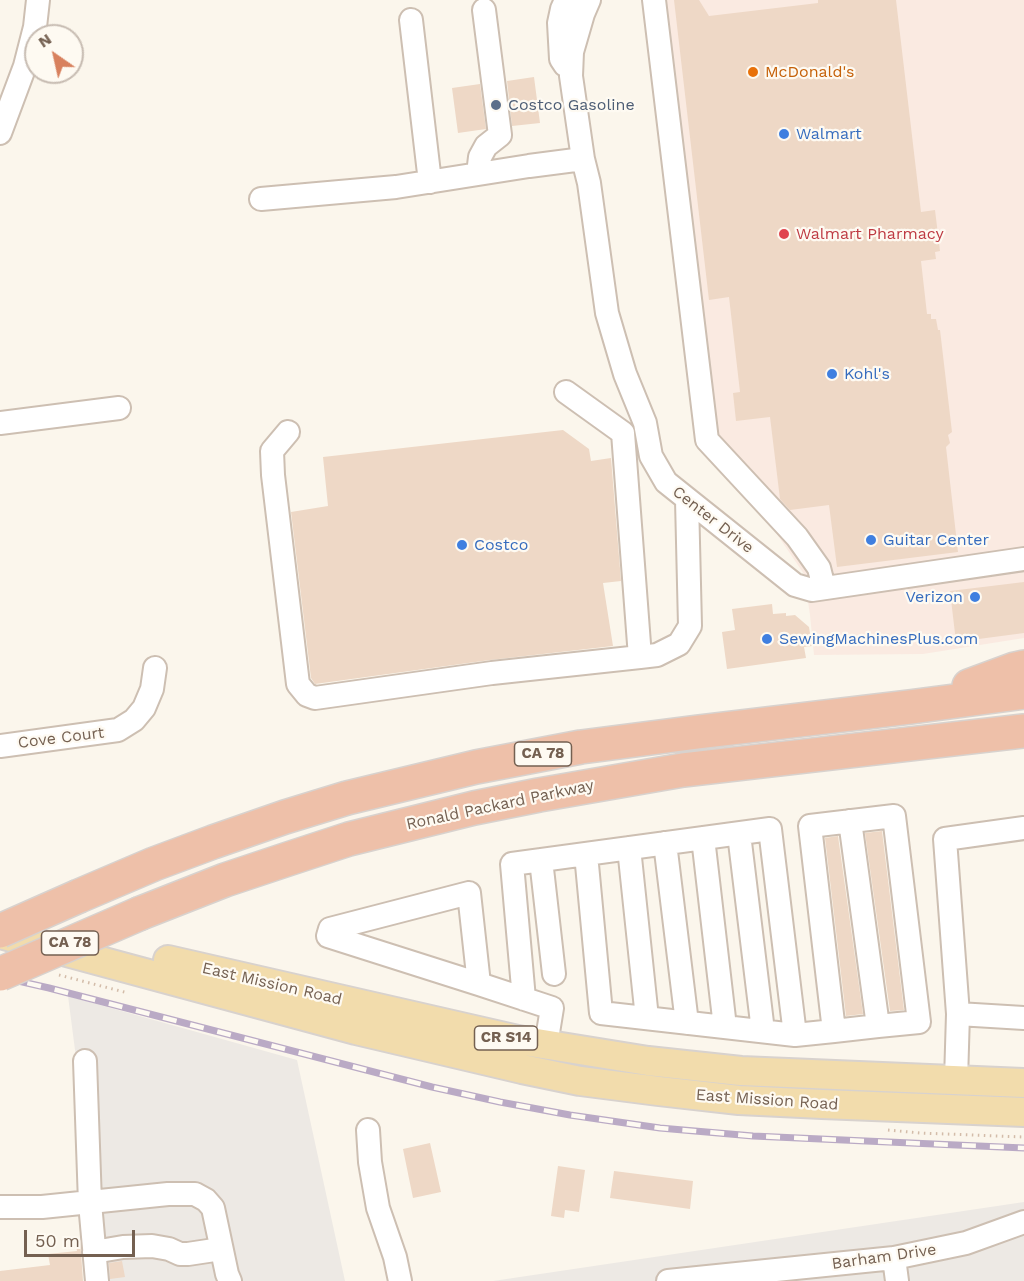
<!DOCTYPE html>
<style>
body{margin:0}
#map{position:relative;width:1024px;height:1281px;overflow:hidden;background:#fbf6ec;font-family:"Work Sans",sans-serif}
canvas{display:block}
.north{position:absolute;left:24px;top:24px;width:60px;height:60px;box-sizing:border-box;background:#fefaf2;border:2px solid #c7bcb2;border-radius:50%;rotate:326deg;font-size:16px;font-weight:700;line-height:24px;text-align:center;color:#746051}
.north::after{content:'';display:block;margin:auto;width:21px;height:27px;background:#d8815e;clip-path:polygon(50% 0,100% 100%,50% 72%,0 100%)}
.scale{position:absolute;left:24px;top:1230px;width:111px;height:27px;box-sizing:border-box;border:3px solid #746051;border-top:0;padding-left:8px;font-size:18px;line-height:21px;white-space:nowrap;color:#746051;-webkit-text-stroke:4px #fefaf2;paint-order:stroke}
</style>
<div id="map">
<canvas width="1024" height="1281"></canvas>
<div class="north">N</div>
<div class="scale">50 m</div>
</div>
<script>
const ctx = document.querySelector('canvas').getContext('2d');
ctx.lineJoin = 'round';
function fill(path, color) {
  ctx.fillStyle = color;
  ctx.fill(path, 'evenodd');
}
function toPath(rows) {
  const path = new Path2D();
  for (const r of rows) {
    path.moveTo(r[0], r[1]);
    for (let i = 2; i < r.length; i += 2) path.lineTo(r[i], r[i + 1]);
  }
  return path;
}
function strokePath(path, color, width, dash) {
  ctx.strokeStyle = color;
  ctx.lineWidth = width;
  ctx.lineCap = dash ? 'butt' : 'round';
  ctx.setLineDash(dash || []);
  ctx.stroke(path);
}
function write(font, color, halo, rows, align = 'center') {
  ctx.font = font + ' "Work Sans",sans-serif';
  ctx.lineWidth = 4.5;
  ctx.setLineDash([]);
  ctx.textBaseline = 'middle';
  ctx.strokeStyle = halo;
  ctx.fillStyle = color;
  for (const [text, x, y, turn = 0] of rows) {
    ctx.save();
    ctx.translate(x, y);
    ctx.rotate((+turn || 0) * Math.PI / 180);
    ctx.textAlign = isNaN(turn) ? turn : align;
    if (halo) ctx.strokeText(text, 0, 0);
    ctx.fillText(text, 0, 0);
    ctx.restore();
  }
}
fill(toPath([
 [655,0,1024,0,1024,638,923,654,814,655,810,615,804,574,704,427]
]), '#faeae1');
fill(toPath([
 [68,996,297,1060,345,1281,105,1281],
 [1024,1202,1024,1281,493,1281]
]), '#ede9e4');
fill(toPath([
 [674,0,699,0,709,16,818,3,818,0,896,0,921,212,935,210,940,251,935,252,936,259,921,261,927,314,931,314,931,319,936,319,938,330,940,330,952,432,948,435,950,443,946,447,958,552,837,567,829,505,790,510,780,499,770,417,736,421,733,393,740,392,729,297,709,300],
 [534,77,540,123,512,126,507,81],
 [480,84,486,129,458,133,452,88],
 [563,430,589,449,591,461,611,458,621,581,603,583,613,646,490,660,315,684,311,678,291,512,328,506,323,457],
 [1024,582,1024,633,956,642,950,591],
 [772,604,773,614,786,613,786,616,795,615,809,627,812,646,804,647,806,658,727,669,722,632,735,630,732,609],
 [882,831,904,1010,890,1011,865,833],
 [838,836,863,1014,846,1016,825,838],
 [430,1143,441,1192,413,1198,403,1149],
 [558,1166,585,1170,579,1212,565,1210,564,1218,551,1216],
 [614,1171,693,1181,690,1209,610,1198],
 [75,1239,80,1239,83,1281,0,1281,0,1271,50,1265,48,1254,77,1251],
 [122,1261,125,1277,110,1279,109,1263]
]), '#eed8c6');
const minor = toPath([
 [589,0,583,14,572,52,571,76,583,159,589,183,607,313,625,374,645,423,651,456,666,482,795,585,812,590,1024,559],
 [654,0,707,440,797,537,819,568,824,588],
 [411,20,430,182],
 [565,65,561,59,559,23,562,9,566,0],
 [0,133,25,66,35,27,38,0],
 [478,174,480,157,486,146,500,135,484,10],
 [261,199,396,187,529,166,583,159],
 [566,392,623,433,640,657,657,655,679,644,690,626,687,500],
 [0,423,119,408],
 [288,432,272,451,273,475,298,684,307,695,315,698,492,673,640,657],
 [0,746,118,730,134,720,144,708,152,689,155,668],
 [850,821,878,1026],
 [1024,828,945,839,958,1014,1024,1018],
 [739,834,763,1031],
 [703,838,725,1027],
 [665,843,687,1023],
 [629,848,647,1018],
 [586,854,601,1013,795,1035,834,1031,878,1026,919,1022,894,816,810,826,834,1031],
 [541,860,554,974],
 [479,984,469,893,330,929,328,936,479,984,552,1008,546,1045],
 [524,999,512,864,770,829,795,1035],
 [85,1061,90,1203,97,1281],
 [956,1080,958,1014],
 [368,1130,370,1162,378,1208,395,1257,400,1281],
 [0,1207,42,1207,168,1194,195,1194,206,1200,213,1208,227,1274,230,1281],
 [94,1252,123,1247,152,1246,169,1249,180,1254,188,1254,221,1249],
 [894,1258,897,1281],
 [668,1281,894,1258,966,1243,1024,1222]
]);
const major = toPath([
 [0,934,356,1030,522,1069,580,1081,658,1091,739,1100,822,1104,1024,1112],
 [168,960,518,1040,648,1061,741,1071,1024,1083]
]);
const highway = toPath([
 [969,686,1015,669,1024,667],
 [79,896,154,864,213,842,285,817,347,798,476,767,581,747,698,732,910,707,1024,692],
 [141,913,225,880,288,859,349,839,474,808,539,795,683,770,1024,731]
]);
strokePath(minor, '#cdbfb2', 26);
strokePath(major, '#d8d2ce', 32);
strokePath(highway, '#d8d2ce', 36);
strokePath(toPath([
 [59,975,128,993],
 [888,1130,920,1133,1024,1137]
]), '#d3bca9', 3, [1.5, 4.5]);
strokePath(minor, '#fff', 22);
strokePath(major, '#f2dcac', 28);
strokePath(highway, '#eec0a9', 33);
const rail = toPath([
 [0,977,49,988,432,1087,500,1102,570,1115,660,1128,753,1136,1024,1148]
]);
strokePath(rail, '#baaac5', 7);
strokePath(rail, '#fefaf2', 4.5, [14]);
const highwayBridge = toPath([
 [0,931,79,896],
 [0,974,141,913]
]);
strokePath(highwayBridge, '#d8d2ce', 36, []);
strokePath(highwayBridge, '#eec0a9', 33);
for (const [x, y, r, color] of [
 [753,72,6,"#e8710a"],
 [496,105,6,"#5c6f8a"],
 [784,134,6,"#3f7fe0"],
 [784,234,6,"#e0444e"],
 [832,374,6,"#3f7fe0"],
 [871,540,6,"#3f7fe0"],
 [462,545,6,"#3f7fe0"],
 [975,597,6,"#3f7fe0"],
 [767,639,6,"#3f7fe0"]
]) {
  const dot = new Path2D();
  dot.arc(x, y, r, 0, 2 * Math.PI);
  ctx.fillStyle = color;
  ctx.fill(dot);
  strokePath(dot, '#fefaf2', 2);
}
for (const [x, y, w] of [
 [543,754,57],
 [70,943,57],
 [506,1038,63]
]) {
  const box = new Path2D();
  box.roundRect(x - w / 2, y - 12, w, 24, 4.5);
  ctx.fillStyle = '#fefaf2';
  ctx.fill(box);
  strokePath(box, '#746051', 1.5);
}
write('bold 15px', '#746051', null, [
 ["CA 78",543,754],
 ["CA 78",70,943],
 ["CR S14",506,1038]
]);
write('16px', '#c56008', '#fefaf2', [
 ["McDonald's",765,72]
], 'left');
write('16px', '#4e5e75', '#fefaf2', [
 ["Costco Gasoline",508,105]
], 'left');
write('16px', '#366cbe', '#fefaf2', [
 ["Walmart",796,134],
 ["Kohl's",844,374],
 ["Guitar Center",883,540],
 ["Costco",474,545],
 ["Verizon",963,597,"right"],
 ["SewingMachinesPlus.com",779,639]
], 'left');
write('16px', '#be3a42', '#fefaf2', [
 ["Walmart Pharmacy",796,234]
], 'left');
write('16px', '#746051', '#fefaf2', [
 ["Center Drive",713,520,38],
 ["Cove Court",61,738,-7],
 ["Ronald Packard Parkway",500,805,-12],
 ["East Mission Road",272,984,13],
 ["East Mission Road",767,1100,4],
 ["Barham Drive",884,1257,-8]
]);
</script>
